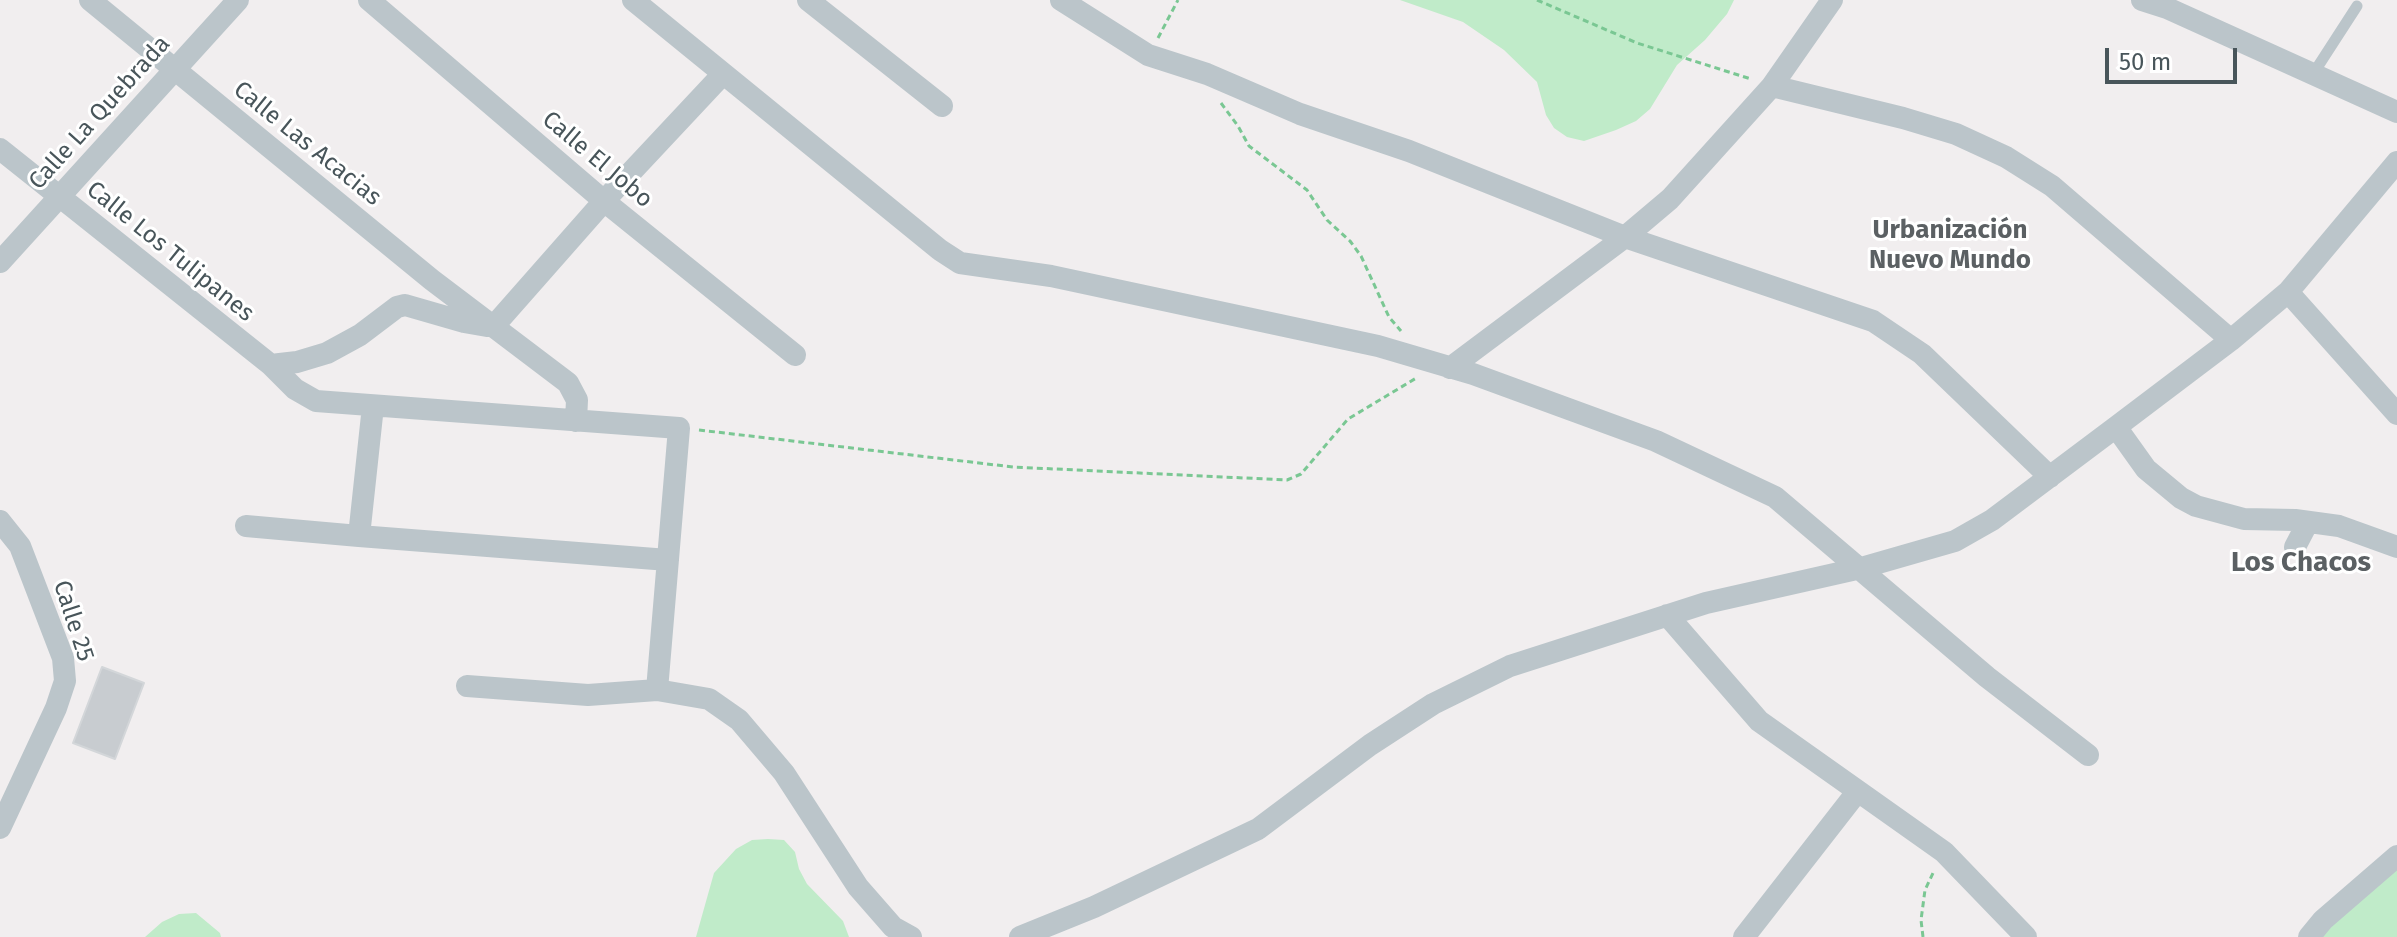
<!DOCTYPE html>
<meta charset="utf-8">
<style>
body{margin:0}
#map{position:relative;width:2397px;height:937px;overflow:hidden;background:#f1eeef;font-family:"Fira Sans",sans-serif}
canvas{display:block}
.scale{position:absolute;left:2105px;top:48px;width:132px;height:36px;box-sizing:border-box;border:4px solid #48555a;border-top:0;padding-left:10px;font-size:24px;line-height:28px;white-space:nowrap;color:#48555a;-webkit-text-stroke:6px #fff;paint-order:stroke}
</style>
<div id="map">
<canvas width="2397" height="937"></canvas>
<div class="scale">50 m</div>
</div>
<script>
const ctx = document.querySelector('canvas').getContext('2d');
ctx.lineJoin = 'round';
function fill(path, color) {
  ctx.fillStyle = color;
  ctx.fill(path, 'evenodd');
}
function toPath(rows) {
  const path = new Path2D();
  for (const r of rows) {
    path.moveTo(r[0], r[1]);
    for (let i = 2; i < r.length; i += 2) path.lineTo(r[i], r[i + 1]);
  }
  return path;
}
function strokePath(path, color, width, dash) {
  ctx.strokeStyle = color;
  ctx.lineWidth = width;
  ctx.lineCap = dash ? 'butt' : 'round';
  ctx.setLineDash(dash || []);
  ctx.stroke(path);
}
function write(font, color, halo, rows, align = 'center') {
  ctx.font = font + ' "Fira Sans",sans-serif';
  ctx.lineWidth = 6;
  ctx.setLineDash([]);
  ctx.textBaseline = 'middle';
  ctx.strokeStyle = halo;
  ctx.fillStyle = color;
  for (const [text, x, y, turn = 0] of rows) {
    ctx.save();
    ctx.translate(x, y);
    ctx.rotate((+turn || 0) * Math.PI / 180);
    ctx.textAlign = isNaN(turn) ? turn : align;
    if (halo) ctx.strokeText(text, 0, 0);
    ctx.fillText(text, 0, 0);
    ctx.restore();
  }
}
fill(toPath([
 [1400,0,1734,0,1727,14,1705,40,1677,65,1650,109,1636,121,1616,130,1584,141,1567,137,1554,128,1546,115,1537,82,1504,50,1463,22],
 [768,839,784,840,795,852,799,869,807,884,843,921,849,937,696,937,714,873,736,849,752,840],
 [2397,861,2397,937,2321,937],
 [196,913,220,933,221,937,145,937,162,922,179,914]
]), '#c0ebc9');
const building = toPath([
 [102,667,144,683,115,759,73,743,102,667]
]);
fill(building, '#c8ccd0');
strokePath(building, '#d3d6d9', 2);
strokePath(toPath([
 [1537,0,1637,43,1751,79],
 [1158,38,1178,0],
 [1221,103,1238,126,1249,146,1307,190,1327,220,1350,241,1361,256,1389,317,1401,331],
 [699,430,1013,467,1287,480,1301,474,1348,419,1418,377],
 [1923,937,1921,920,1925,890,1934,871]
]), '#7ac793', 3, [6, 4]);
strokePath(toPath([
 [2313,74,2357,6]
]), '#bbc5ca', 11);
strokePath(toPath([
 [90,0,432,280,568,383,577,400,576,421],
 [369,0,604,201,795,355],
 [633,0,940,250,960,263,1051,276,1378,346,1473,374,1656,441,1775,497,1987,677,2088,755],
 [808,0,942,106],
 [1061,0,1148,55,1207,74,1300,114,1409,151,1625,237,1873,321,1922,354,2050,477],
 [2142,0,2167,8,2397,112],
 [1772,86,1903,118,1956,134,2006,157,2052,186,2231,340],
 [0,149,271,365,295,389,316,401,679,428,657,690,588,695,467,686],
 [0,262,238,0],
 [2288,292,2397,414],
 [493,327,604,201,722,75],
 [271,365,297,362,327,353,360,335,397,307,405,305,464,322,487,326],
 [1450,368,1625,237,1670,199,1772,86,1832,0],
 [373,406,359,536,668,560],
 [2116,427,2146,469,2181,498,2196,506,2244,519,2295,520,2339,526,2397,547],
 [0,521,20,546,63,658,65,681,56,708,0,828],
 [246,526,359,536],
 [2295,547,2308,522],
 [1667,615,1759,721,1944,852,2026,937],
 [657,690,709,699,739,720,784,773,858,887,893,927,911,937],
 [1020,937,1094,907,1258,829,1370,745,1433,704,1510,666,1706,603,1861,568,1955,541,1992,520,2116,427,2231,340,2288,292,2397,162],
 [1744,937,1857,792],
 [2309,937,2323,920,2397,856]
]), '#bbc5ca', 22);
write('24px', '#48555a', '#fff', [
 ["Calle La Quebrada",100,113,-48],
 ["Calle Las Acacias",307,144,39],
 ["Calle El Jobo",597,160,40],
 ["Calle Los Tulipanes",170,252,39],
 ["Calle 25",73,621,72]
]);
write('bold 26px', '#5b6063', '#fff', [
 ["Urbanización",1950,231],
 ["Nuevo Mundo",1950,261]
]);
write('bold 28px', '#5b6063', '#fff', [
 ["Los Chacos",2301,563]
]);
</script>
